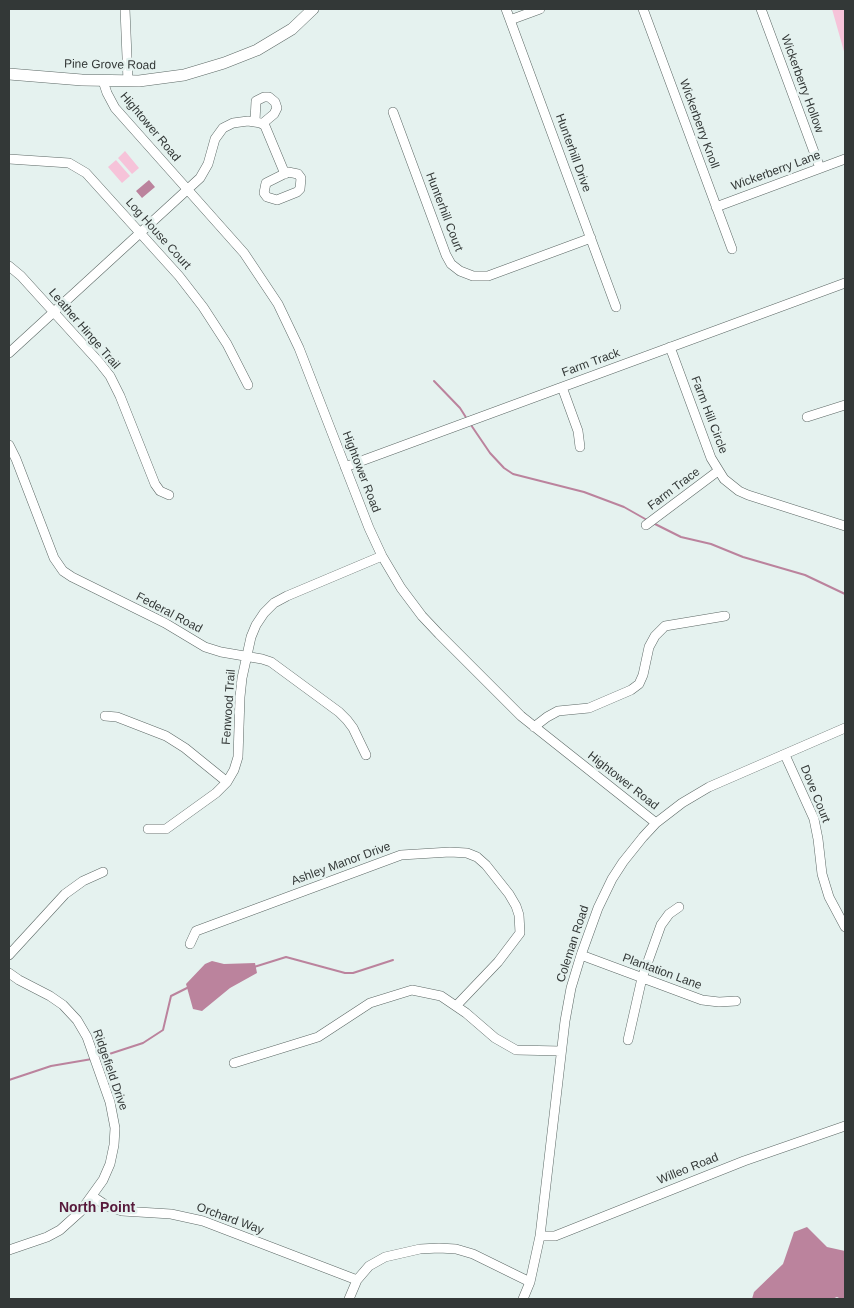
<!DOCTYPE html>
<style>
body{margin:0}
#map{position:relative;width:854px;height:1308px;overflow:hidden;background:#e5f2ef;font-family:Arial,sans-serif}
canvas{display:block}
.frame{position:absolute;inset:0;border:10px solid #333837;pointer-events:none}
</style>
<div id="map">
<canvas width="854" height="1308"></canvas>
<div class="frame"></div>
</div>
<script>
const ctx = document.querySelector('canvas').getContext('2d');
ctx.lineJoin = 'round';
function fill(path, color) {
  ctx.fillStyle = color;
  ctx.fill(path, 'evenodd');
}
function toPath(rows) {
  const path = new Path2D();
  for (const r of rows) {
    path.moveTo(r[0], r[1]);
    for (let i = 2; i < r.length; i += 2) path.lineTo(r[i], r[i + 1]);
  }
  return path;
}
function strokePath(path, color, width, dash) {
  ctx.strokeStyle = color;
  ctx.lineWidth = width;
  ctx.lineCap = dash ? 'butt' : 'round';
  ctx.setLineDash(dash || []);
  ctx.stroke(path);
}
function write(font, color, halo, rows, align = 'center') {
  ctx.font = font + ' Arial,sans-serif';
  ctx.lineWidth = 5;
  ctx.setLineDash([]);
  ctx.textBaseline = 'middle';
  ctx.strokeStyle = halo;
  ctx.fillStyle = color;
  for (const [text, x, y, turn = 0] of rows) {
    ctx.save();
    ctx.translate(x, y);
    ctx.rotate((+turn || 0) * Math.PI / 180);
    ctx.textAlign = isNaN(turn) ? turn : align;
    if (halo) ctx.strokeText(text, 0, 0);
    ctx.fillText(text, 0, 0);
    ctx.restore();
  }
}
fill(toPath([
 [832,9,845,9,845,55],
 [125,151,139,168,132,174,118,158],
 [116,160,130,176,122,183,108,167]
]), '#f6c3d9');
fill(toPath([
 [149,180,155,187,142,198,136,191],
 [212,961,224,964,255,963,257,973,230,988,202,1011,193,1009,186,984,205,964],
 [807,1227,827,1247,845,1251,845,1299,841,1299,837,1297,832,1299,752,1299,754,1292,783,1264,794,1232]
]), '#bb839d');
strokePath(toPath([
 [434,381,460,408,467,419],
 [471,425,490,453,504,468,513,474,584,492,624,507,647,520],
 [653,523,681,537,711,544,743,557,805,575,845,594],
 [254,967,286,957,345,973,353,973,393,960],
 [97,1058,143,1043,163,1030,171,996,187,988],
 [9,1080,51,1066,92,1059]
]), '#bb839d', 2);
const minor = toPath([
 [125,9,128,81],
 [506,9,616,307],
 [643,9,732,249],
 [761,9,820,168],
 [510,20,540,9],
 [103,81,107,93,115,108,244,253,278,304,299,348,369,528,382,556,401,588,422,616,439,634,521,716,656,823],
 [393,112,446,255,451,264,460,271,473,276,488,276,591,238],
 [255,121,256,101,264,97,269,97,275,102,277,108,274,114,262,124],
 [9,159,69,163,86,173,179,276,203,307,227,344,248,385],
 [288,172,298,174,301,178,300,189,297,192,277,200,267,197,264,193,266,183,288,172],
 [716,207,845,159],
 [9,266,21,276,99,362,110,376,120,396,155,484,160,491,169,495],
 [670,347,711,458,724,479,739,491,748,495,845,526],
 [9,353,200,178,208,164,215,139,223,128,233,123,248,121,261,123,265,126,285,174],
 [562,387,578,431,580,447],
 [807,417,845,405],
 [9,445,16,459,54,558,63,571,72,577,165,623,205,647,221,652,262,659,271,662,339,712,347,720,353,728,366,755],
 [345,467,845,283],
 [646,525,718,471],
 [105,716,117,717,166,736,185,748,227,782],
 [534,727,547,717,558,711,589,708,631,690,639,684,643,675,649,647,655,636,665,626,725,616],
 [785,755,814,819,818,839,822,874,829,897,845,927],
 [148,829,166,829,216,793,227,782,234,770,238,757,240,697,242,678,251,637,256,625,264,613,274,603,287,596,382,556],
 [190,944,196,931,401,855,450,852,467,853,477,857,486,865,509,894,516,906,519,915,520,933,498,962,456,1006],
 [9,955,65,894,83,881,103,872],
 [581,955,702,1000,719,1002,736,1001],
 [9,973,19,980,50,996,63,1005,77,1020,87,1037,110,1102,115,1128,114,1145,110,1164,103,1180,80,1212,60,1230,47,1237,9,1250],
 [628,1040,642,978,661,925,669,914,679,907],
 [234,1063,318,1037,370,1003,412,990,441,996,466,1013,495,1038,516,1050,561,1051],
 [92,1196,107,1206,122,1211,171,1214,203,1221,357,1280],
 [540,1236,555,1236,744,1161,845,1126],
 [349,1299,357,1280,369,1266,385,1257,420,1249,439,1248,456,1249,473,1254,530,1282],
 [523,1299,530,1282,540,1236,565,1021,571,988,581,955,598,908,612,879,623,862,643,837,656,823,682,803,709,787,845,728]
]);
const major = toPath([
 [9,74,82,80,139,81,184,75,224,63,257,50,292,29,313,9]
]);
strokePath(minor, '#5c6865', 10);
strokePath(major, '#5c6865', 12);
strokePath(minor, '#fff', 9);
strokePath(major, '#fff', 11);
write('12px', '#333837', '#e5f2ef', [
 ["Pine Grove Road",110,65,1],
 ["Wickerberry Hollow",802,84,70],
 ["Wickerberry Knoll",699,124,70],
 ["Hightower Road",150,127,50],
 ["Hunterhill Drive",573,153,70],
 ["Wickerberry Lane",776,171,-20],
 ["Hunterhill Court",444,212,69],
 ["Log House Court",158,234,48],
 ["Leather Hinge Trail",84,329,49],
 ["Farm Track",591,363,-20],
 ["Farm Hill Circle",709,415,69],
 ["Hightower Road",361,472,69],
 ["Farm Trace",674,489,-37],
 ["Federal Road",169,613,28],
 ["Fenwood Trail",229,707,-86],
 ["Hightower Road",623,781,38],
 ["Dove Court",815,794,68],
 ["Ashley Manor Drive",341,864,-20],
 ["Coleman Road",573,944,-72],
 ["Plantation Lane",662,972,20],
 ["Ridgefield Drive",110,1070,71],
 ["Willeo Road",688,1169,-22],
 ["Orchard Way",230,1219,20]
]);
write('bold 14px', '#57193b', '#e5f2ef', [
 ["North Point",97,1208]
]);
</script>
